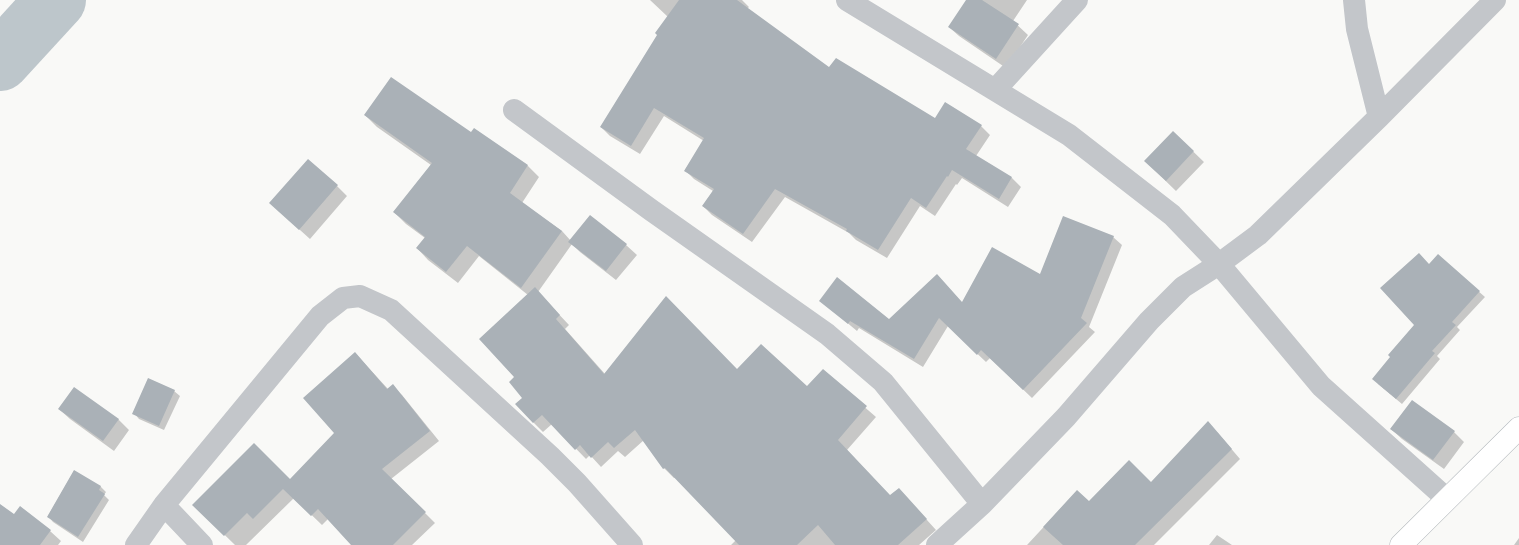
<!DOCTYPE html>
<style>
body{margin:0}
canvas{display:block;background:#f9f9f7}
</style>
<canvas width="1519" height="545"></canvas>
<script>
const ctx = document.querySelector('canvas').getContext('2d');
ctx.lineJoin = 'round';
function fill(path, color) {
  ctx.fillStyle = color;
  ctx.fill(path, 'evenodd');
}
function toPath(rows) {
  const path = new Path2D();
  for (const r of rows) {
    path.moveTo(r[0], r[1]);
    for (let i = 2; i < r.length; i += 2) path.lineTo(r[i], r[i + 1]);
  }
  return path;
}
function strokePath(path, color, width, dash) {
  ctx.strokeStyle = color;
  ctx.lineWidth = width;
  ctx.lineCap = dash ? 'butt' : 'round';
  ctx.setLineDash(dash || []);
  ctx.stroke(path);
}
fill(toPath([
 [650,0,742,0,749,7,747,9,829,69,935,119,981,126,990,135,976,156,1012,178,1021,187,1008,207,962,178,957,185,956,184,935,216,920,206,887,258,856,240,849,233,785,197,752,242,712,215,703,206,713,191,694,179,685,170,704,141,664,116,640,154,610,136,601,127,658,35,668,17],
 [967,0,1027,0,1013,21,1028,35,1006,68,959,36,949,27],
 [365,115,471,134,475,130,528,166,539,177,522,203,562,231,571,241,590,216,626,245,637,255,616,280,580,252,572,244,538,292,569,325,565,329,605,374,737,371,808,388,823,371,876,417,847,450,890,497,899,489,936,530,919,545,731,545,736,540,676,477,674,478,664,468,644,440,625,457,618,451,601,467,590,455,586,459,552,424,543,432,533,422,516,377,528,295,479,256,458,283,428,260,417,248,425,238,406,224,394,212,431,165,377,127],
 [1173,132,1204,162,1176,191,1145,161],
 [337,186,347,196,310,239,270,203],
 [1113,237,1122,245,1089,327,1095,332,1032,398,990,358,986,362,948,326,923,367,859,328,857,331,821,301,889,320,962,303,1041,275],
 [1438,256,1485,297,1457,327,1460,330,1437,356,1440,359,1402,404,1378,384,1416,325,1429,266],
 [355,353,388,389,392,386,402,395,439,441,391,479,435,523,412,545,352,545,328,519,322,525,294,498,246,545,235,545,194,505,290,480,335,433],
 [174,391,180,396,164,430,139,419,134,413],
 [59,409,118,419,129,430,114,451,70,419],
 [1391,429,1454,432,1464,442,1444,469,1402,439],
 [1217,432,1240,459,1154,545,1027,545,1077,491,1089,502,1151,484],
 [74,471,101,487,106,492,104,495,109,500,83,542,53,522,48,516],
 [0,505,14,515,20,508,50,531,61,541,58,545,0,545],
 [1217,535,1232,545,1209,545],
 [1519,538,1519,545,1514,545]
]), '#0003');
strokePath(toPath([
 [0,61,56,0]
]), '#bdc6cb', 60);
fill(toPath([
 [679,0,737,0,829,67,836,58,935,118,945,102,982,125,966,149,1012,177,999,199,952,170,948,177,947,176,926,208,911,198,878,250,846,231,847,229,775,189,743,234,702,206,714,189,684,171,704,138,654,108,631,146,600,127,657,35,655,33],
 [966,0,982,0,1019,24,996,59,948,27],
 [391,77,471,132,474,128,528,165,510,193,562,231,521,288,467,246,446,272,416,248,425,237,393,212,432,163,364,115],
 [1173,131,1194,151,1166,181,1144,161],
 [308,159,338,185,299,230,269,203],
 [590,215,627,244,606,271,568,242],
 [1063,216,1114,236,1081,318,1087,323,1023,390,981,350,977,355,939,318,914,359,850,321,848,324,819,301,837,277,889,319,937,274,962,302,992,247,1040,274],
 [1419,253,1429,264,1438,254,1480,291,1452,322,1456,325,1432,351,1435,353,1396,399,1372,379,1390,357,1388,355,1414,325,1380,288],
 [535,287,560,315,556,319,604,374,666,296,737,369,761,344,807,386,823,369,867,406,838,440,890,495,899,488,927,519,898,545,835,545,818,525,797,545,739,545,665,468,663,469,635,430,614,448,608,442,591,458,580,445,575,450,542,415,533,423,515,404,522,398,509,382,514,377,479,339],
 [355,352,387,389,393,384,430,431,382,469,426,512,393,545,351,545,318,509,311,516,283,489,253,519,247,513,224,536,192,505,254,443,290,479,334,433,303,398],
 [148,378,175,390,159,426,132,414],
 [74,387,119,419,103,441,58,409],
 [1412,400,1455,431,1433,460,1390,429],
 [1208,421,1232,449,1135,545,1063,545,1043,527,1077,490,1089,501,1129,460,1151,482],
 [74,470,101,486,99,490,105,494,78,537,47,517],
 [0,504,14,514,20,506,51,530,40,545,0,545]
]), '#aab1b7');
const secondary = toPath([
 [1401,545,1519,428]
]);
strokePath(secondary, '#b5babe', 23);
strokePath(toPath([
 [847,0,1069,135,1172,215,1219,264,1321,386,1447,499],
 [1354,0,1357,29,1379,117],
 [995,90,1077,0],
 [514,110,651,210,827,334,883,382,982,504],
 [164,505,202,545],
 [136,545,164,505,320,316,343,298,360,296,391,310,550,456,577,483,632,545],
 [937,545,982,504,1066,417,1149,321,1183,287,1219,264,1258,235,1379,117,1495,0]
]), '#c3c6ca', 22);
strokePath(secondary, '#fff', 22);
</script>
